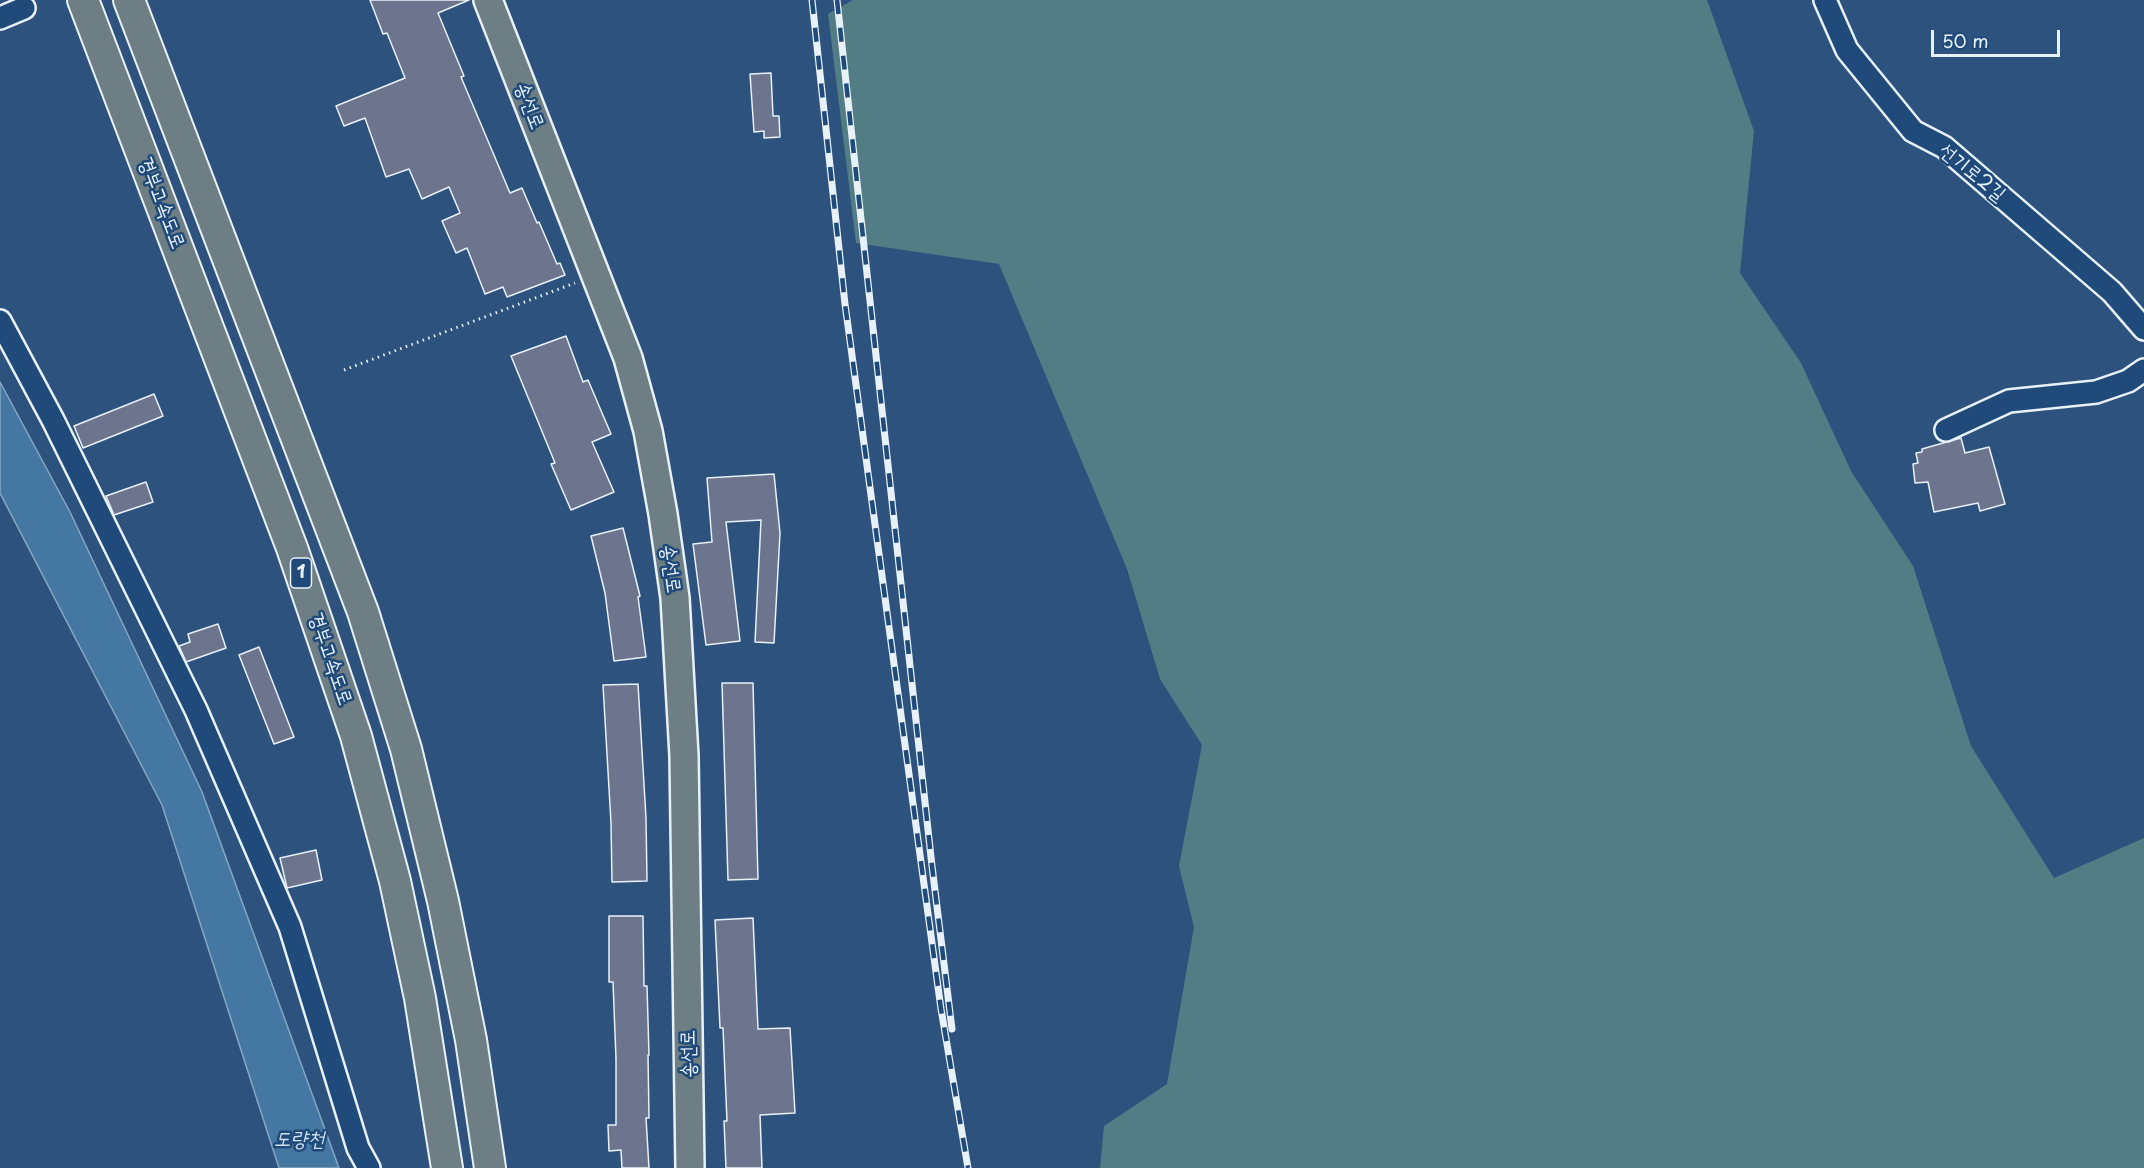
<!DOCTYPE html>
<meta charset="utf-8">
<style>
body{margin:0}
#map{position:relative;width:2144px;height:1168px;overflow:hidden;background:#2e527e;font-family:"Playpen Sans",sans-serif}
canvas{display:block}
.scale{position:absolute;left:1931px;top:30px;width:129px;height:27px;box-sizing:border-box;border:3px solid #e8f1f8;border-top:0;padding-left:8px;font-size:18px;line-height:21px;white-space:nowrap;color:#e8f1f8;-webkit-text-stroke:4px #1f4a7a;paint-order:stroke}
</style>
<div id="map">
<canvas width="2144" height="1168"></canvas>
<div class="scale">50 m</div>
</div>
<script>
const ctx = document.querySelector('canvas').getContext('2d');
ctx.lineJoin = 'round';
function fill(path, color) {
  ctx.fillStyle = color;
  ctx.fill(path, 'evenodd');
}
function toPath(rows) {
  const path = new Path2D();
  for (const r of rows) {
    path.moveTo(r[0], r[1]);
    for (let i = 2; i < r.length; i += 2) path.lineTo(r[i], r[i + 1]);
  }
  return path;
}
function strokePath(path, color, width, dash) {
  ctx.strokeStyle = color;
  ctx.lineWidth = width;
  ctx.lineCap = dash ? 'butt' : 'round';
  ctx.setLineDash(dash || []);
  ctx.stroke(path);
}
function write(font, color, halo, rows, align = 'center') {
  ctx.font = font + ' "Playpen Sans","Poor Story",sans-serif';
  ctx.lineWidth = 5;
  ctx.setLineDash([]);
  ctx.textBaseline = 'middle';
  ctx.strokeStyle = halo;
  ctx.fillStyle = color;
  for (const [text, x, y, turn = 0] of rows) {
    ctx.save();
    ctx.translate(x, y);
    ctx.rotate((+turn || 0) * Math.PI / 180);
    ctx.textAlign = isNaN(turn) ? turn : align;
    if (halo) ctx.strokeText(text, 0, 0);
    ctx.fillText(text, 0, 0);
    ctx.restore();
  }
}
fill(toPath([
 [853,0,1707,0,1754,131,1740,273,1801,363,1851,471,1913,566,1971,746,2054,878,2144,838,2144,1168,1100,1168,1104,1126,1167,1084,1194,927,1179,866,1202,745,1160,679,1127,569,999,264,856,243,828,14]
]), '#527d85');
const water = toPath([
 [0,382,70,512,202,792,339,1168,279,1168,162,805,0,493,0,382]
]);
fill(water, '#4478a2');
strokePath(water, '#86a8c4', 1.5);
const building = toPath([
 [370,0,469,0,438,13,464,76,461,77,510,193,522,188,537,223,539,222,557,264,560,263,565,275,507,297,503,287,485,294,467,248,456,253,442,221,460,213,449,187,422,199,409,169,386,177,365,118,344,126,336,106,405,78,387,33,383,34,370,0],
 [771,73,773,116,779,116,780,137,764,138,764,131,754,132,750,74,771,73],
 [566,336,583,382,588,380,611,434,592,442,614,492,571,510,551,464,555,463,511,356,566,336],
 [154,394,163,416,83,448,74,426,154,394],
 [1961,438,1965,453,1989,447,2005,504,1980,511,1978,503,1934,512,1928,482,1915,483,1913,464,1918,463,1916,453,1922,452,1922,449,1961,438],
 [774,474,780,533,774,643,755,642,761,520,726,522,740,641,706,645,693,544,712,542,707,478,774,474],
 [146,482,153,502,114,515,106,496,146,482],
 [623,528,640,596,638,597,646,657,614,661,605,593,591,536,623,528],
 [218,624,226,648,186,662,179,646,190,642,188,634,218,624],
 [259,647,294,737,274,744,239,655,259,647],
 [722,683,753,683,758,879,728,880,722,683],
 [638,684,646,818,647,881,612,882,611,823,603,685,638,684],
 [316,850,322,880,287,888,280,858,316,850],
 [609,916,643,916,644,986,647,986,649,1055,648,1055,649,1118,646,1118,649,1168,622,1168,621,1150,609,1151,608,1125,616,1125,616,1059,613,982,609,982,609,916],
 [753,918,758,1029,790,1028,795,1113,760,1115,762,1168,726,1168,724,1121,727,1121,723,1028,720,1028,715,920,753,918]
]);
fill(building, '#6c748e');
strokePath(building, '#e8f1f8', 1.5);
const minor = toPath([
 [1825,0,1847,50,1913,131,1944,147,2112,292,2144,329],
 [0,18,24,8],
 [0,321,53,420,196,710,290,927,358,1148,369,1168],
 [1946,430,2009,401,2096,392,2128,381,2144,370]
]);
const major = toPath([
 [488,0,628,358,648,431,663,514,675,598,684,756,690,1168]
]);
const highway = toPath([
 [83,0,292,548,356,736,395,881,420,998,447,1168],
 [129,0,363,612,406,749,443,901,471,1040,490,1168]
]);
strokePath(minor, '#e8f1f8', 26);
strokePath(major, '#e8f1f8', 32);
strokePath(highway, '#e8f1f8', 34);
strokePath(toPath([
 [344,370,575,283]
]), '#e8f1f8', 3, [1.5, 4.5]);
strokePath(minor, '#1f4a7a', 21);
strokePath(major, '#6d7e84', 27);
strokePath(highway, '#6d7e84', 30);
const rail = toPath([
 [812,0,845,304,941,1009,968,1168],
 [837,0,932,866,952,1029]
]);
strokePath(rail, '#e8f1f8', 7);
strokePath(rail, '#1f4a7a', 4.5, [14]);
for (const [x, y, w] of [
 [301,573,21]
]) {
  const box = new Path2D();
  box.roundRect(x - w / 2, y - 15, w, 30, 4.5);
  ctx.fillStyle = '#1f4a7a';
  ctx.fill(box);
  strokePath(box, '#e8f1f8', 1.5);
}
write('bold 18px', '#e8f1f8', null, [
 ["1",301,573]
]);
write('20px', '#e8f1f8', '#1f4a7a', [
 ["송선로",529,106,69],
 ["선기로2길",1972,173,39],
 ["경부고속도로",161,203,69],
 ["송선로",670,569,82],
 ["경부고속도로",330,659,71],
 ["송선로",689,1054,-91]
]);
write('italic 21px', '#cfdfeb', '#1f4a7a', [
 ["도량천",299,1140]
]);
</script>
